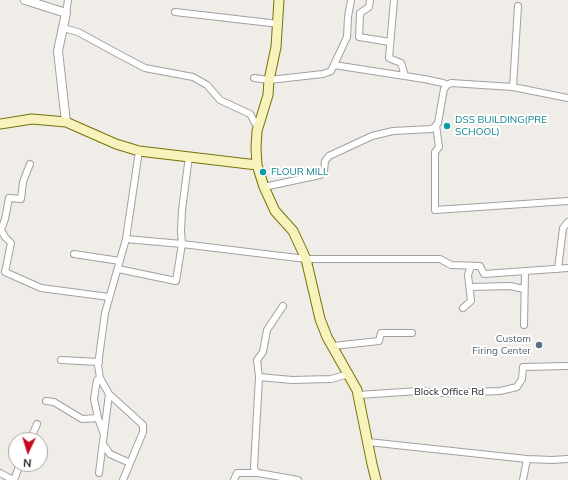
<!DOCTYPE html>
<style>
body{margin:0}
#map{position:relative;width:568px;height:480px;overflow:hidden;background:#f0ece7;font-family:Mulish,sans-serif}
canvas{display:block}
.north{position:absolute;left:8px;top:432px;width:40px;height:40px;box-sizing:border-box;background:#fff;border:1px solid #a6a6a6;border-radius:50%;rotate:184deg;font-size:11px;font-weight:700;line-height:16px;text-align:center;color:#202020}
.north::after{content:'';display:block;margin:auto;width:14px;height:18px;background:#c9071f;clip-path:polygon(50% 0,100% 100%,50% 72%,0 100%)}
</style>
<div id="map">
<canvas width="568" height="480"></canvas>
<div class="north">N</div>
</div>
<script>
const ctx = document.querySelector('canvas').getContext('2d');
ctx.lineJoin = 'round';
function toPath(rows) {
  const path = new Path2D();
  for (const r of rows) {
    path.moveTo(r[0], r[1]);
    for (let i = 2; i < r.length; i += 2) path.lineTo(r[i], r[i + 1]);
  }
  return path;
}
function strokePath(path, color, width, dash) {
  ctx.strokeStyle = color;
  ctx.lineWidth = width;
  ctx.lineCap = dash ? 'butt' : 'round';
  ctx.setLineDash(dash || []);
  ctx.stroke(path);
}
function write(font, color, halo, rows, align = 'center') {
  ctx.font = font + ' Mulish,sans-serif';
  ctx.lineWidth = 4;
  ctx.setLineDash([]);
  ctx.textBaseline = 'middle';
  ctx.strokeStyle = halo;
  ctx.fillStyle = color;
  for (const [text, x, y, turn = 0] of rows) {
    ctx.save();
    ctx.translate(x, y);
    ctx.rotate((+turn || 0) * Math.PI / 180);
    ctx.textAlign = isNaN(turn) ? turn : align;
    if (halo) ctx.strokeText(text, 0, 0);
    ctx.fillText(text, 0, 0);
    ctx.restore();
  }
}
const minor = toPath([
 [370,0,369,7,360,13,359,37,390,42],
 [394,0,389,58,401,63,405,76],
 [175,12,279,24],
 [66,13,68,0],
 [63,28,78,32,122,56,145,68,193,77,207,85,220,100,250,114,258,128],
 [334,65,424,79,443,83,447,85],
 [254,78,269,80,323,74,331,71,347,37,348,17,351,0],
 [513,87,518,6],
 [436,125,439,147,435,152,435,210,568,201],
 [30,164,23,182,21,199,9,198,5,219,1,230,5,237,11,243,5,272,41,288,109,297],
 [264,187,320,175,324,172,325,161,329,156,372,136,393,131,431,129,435,127,438,123,444,89,447,85,451,83,513,87,568,98],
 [126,239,182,244,306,259,440,259,451,265,480,266,484,274,568,268],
 [74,254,120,261],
 [118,269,176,281,182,244,181,231,182,210,189,156],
 [558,269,563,228,568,222],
 [470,287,510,286,524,289],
 [283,306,267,330,263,352,257,360,259,377,254,467,255,471,258,473,298,480],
 [463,308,471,301,468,275,471,266],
 [524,325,525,271],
 [333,346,379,341,381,333,412,333],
 [61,360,99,362],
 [259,377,292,380,331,379,349,374],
 [100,378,97,380,94,399,98,418,103,432],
 [358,395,419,391,441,393,500,391,517,387,522,379,523,367,568,366],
 [46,401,54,402,82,419,98,418],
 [30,440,37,424],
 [368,442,527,459,552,460,568,459],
 [103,444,110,454,130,463],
 [0,473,13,480],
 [99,473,109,394],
 [14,480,20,464],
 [123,480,143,432,143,425,109,394,100,378,98,365,105,313,126,239,139,151],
 [234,480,237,473,258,473],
 [523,480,527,459]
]);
const tertiary = toPath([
 [25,0,66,13,58,51,66,122]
]);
const secondary = toPath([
 [279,0,276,47,269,80,268,95,257,131,256,148,257,165,264,187,275,211,293,231,306,259,320,319,327,337,357,390,372,464,376,480],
 [0,124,32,119,66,122,116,144,139,151,257,165]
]);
strokePath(minor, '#a1a1a1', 8);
strokePath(tertiary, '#a1a1a1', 10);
strokePath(secondary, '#757309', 11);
strokePath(minor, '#fff', 6);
strokePath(tertiary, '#fff', 8);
strokePath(secondary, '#f8f3bd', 9);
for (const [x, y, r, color] of [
 [447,126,4,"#0f9aa8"],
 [263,172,4,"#0f9aa8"],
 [539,345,4,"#5c6f8a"]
]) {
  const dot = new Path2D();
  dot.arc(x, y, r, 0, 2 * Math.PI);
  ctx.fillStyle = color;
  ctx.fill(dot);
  strokePath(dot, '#fff', 1.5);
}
write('10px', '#0d838f', '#fff', [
 ["DSS BUILDING(PRE",455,120],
 ["SCHOOL)",455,132],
 ["FLOUR MILL",271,172]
], 'left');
write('10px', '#4e5e75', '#fff', [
 ["Custom",531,339],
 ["Firing Center",531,351]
], 'right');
write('10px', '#202020', '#fff', [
 ["Block Office Rd",449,392]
]);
</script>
